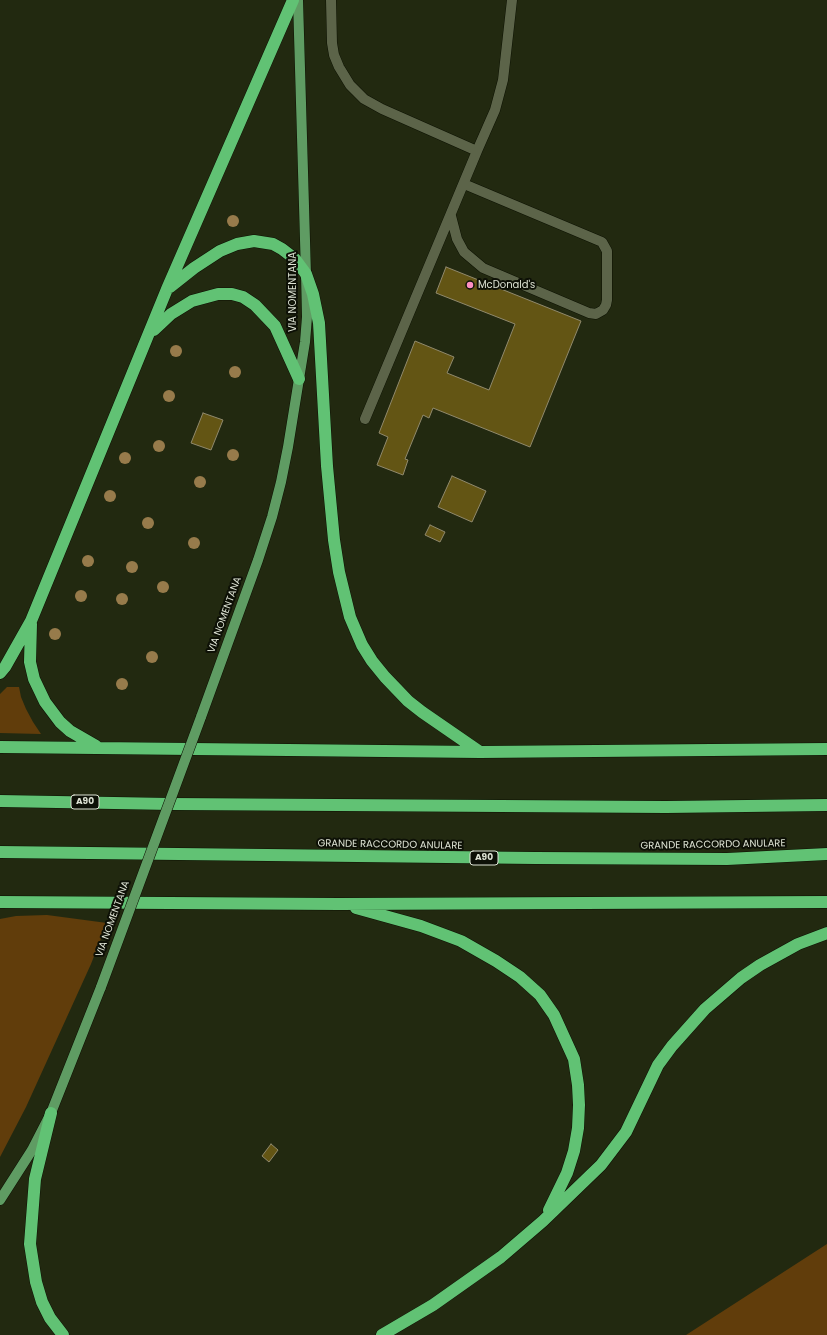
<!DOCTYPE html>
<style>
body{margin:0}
canvas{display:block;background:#222910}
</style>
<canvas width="827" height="1335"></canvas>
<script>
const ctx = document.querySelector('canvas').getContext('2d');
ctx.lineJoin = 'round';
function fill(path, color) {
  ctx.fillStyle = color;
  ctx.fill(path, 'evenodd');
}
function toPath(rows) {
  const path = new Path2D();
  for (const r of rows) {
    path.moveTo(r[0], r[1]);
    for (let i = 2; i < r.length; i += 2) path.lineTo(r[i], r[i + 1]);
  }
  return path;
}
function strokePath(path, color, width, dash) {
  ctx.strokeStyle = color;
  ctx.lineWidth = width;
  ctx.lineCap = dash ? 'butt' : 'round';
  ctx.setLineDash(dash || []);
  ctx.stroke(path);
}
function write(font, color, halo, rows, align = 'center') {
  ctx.font = font + ' Poppins,sans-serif';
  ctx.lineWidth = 4;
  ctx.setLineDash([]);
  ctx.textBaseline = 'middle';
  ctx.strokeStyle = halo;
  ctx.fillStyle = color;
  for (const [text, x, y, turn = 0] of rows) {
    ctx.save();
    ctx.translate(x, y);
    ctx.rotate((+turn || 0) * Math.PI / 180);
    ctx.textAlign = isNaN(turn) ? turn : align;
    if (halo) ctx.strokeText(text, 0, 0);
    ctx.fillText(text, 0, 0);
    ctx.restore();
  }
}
fill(toPath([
 [7,687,19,687,21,697,26,709,33,722,41,734,0,733,0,694],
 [47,915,107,923,91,964,26,1107,0,1157,0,919,16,916],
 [827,1244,827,1335,686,1335]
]), '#613d0b');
const building = toPath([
 [446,267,581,321,530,447,433,408,429,418,423,415,405,459,408,460,403,475,377,465,388,437,379,433,415,341,454,357,447,373,489,390,515,324,436,293,446,267],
 [203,413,223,420,211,450,191,443,203,413],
 [452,476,486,491,472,522,438,507,452,476],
 [430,525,445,532,440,542,425,535,430,525],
 [271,1144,278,1150,269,1162,262,1156,271,1144]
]);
fill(building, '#635514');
strokePath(building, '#90896c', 1);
const minor = toPath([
 [331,0,332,43,334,55,339,67,350,85,364,99,382,109,477,151,365,419],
 [477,151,495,110,503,80,512,0],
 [451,216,457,239,464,252,483,268,589,313,596,314,603,310,606,305,607,300,607,251,602,242,464,184]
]);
const major = toPath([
 [201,717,258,560,272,517,281,482,288,447,305,342,307,317,306,274,298,0],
 [0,1200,32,1150,51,1113,101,987]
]);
const highway = toPath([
 [170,287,194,268,220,251,237,244,254,241,273,244,282,249,295,259,306,274,313,294,319,323,327,466,334,540,339,572,350,617,362,645,372,661,385,677,408,701,422,712,480,752],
 [154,330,171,314,192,301,218,294,232,294,243,297,255,305,275,326,299,379],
 [31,624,30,662,34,679,45,702,60,722,70,731,96,746],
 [0,673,5,667,31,621,167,289,293,0],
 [0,747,480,752,827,749],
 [0,801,171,804,666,807,827,805],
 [0,852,535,858,727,859,827,854],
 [0,902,339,904,827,902],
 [356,908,421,926,461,941,496,961,520,977,540,995,554,1015,574,1059,578,1085,579,1105,578,1128,574,1151,567,1173,549,1210],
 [51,1113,35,1179,30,1244,36,1282,42,1302,50,1318,63,1335],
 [382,1335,433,1305,501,1257,543,1221,601,1165,626,1132,658,1065,672,1046,705,1009,741,978,760,965,798,944,827,933]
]);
strokePath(minor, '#0c1100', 11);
strokePath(major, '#0c1100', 11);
strokePath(highway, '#0c1100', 13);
strokePath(minor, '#5c6449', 10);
strokePath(major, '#5f9c63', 10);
strokePath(highway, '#61c274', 12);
const majorBridge = toPath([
 [101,987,201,717]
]);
strokePath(majorBridge, '#0c1100', 11, []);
strokePath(majorBridge, '#5f9c63', 10);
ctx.fillStyle = '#977b4b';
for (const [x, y] of [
 [233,221],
 [176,351],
 [235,372],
 [169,396],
 [159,446],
 [233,455],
 [125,458],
 [200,482],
 [110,496],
 [148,523],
 [194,543],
 [88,561],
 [132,567],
 [163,587],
 [81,596],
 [122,599],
 [55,634],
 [152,657],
 [122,684]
]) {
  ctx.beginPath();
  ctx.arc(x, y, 6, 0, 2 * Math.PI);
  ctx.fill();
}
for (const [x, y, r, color] of [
 [470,285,4,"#fc8fc2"]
]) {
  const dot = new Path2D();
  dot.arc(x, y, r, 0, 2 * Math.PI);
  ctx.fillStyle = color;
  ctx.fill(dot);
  strokePath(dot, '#0d1006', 1.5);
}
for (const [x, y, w] of [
 [85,802,28],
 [484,858,28]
]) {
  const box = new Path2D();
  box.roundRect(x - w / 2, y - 7, w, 14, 3);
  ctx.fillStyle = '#0d1006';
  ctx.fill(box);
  strokePath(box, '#dee3d4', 1);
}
write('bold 9px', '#dee3d4', null, [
 ["A90",85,802],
 ["A90",484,858]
]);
write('10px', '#dee3d4', '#0d1006', [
 ["McDonald's",478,285]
], 'left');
write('10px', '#dee3d4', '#0d1006', [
 ["VIA NOMENTANA",293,292,-90],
 ["VIA NOMENTANA",225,615,-70],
 ["GRANDE RACCORDO ANULARE",390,845,1],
 ["GRANDE RACCORDO ANULARE",713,845,-1],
 ["VIA NOMENTANA",113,919,-70]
]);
</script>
